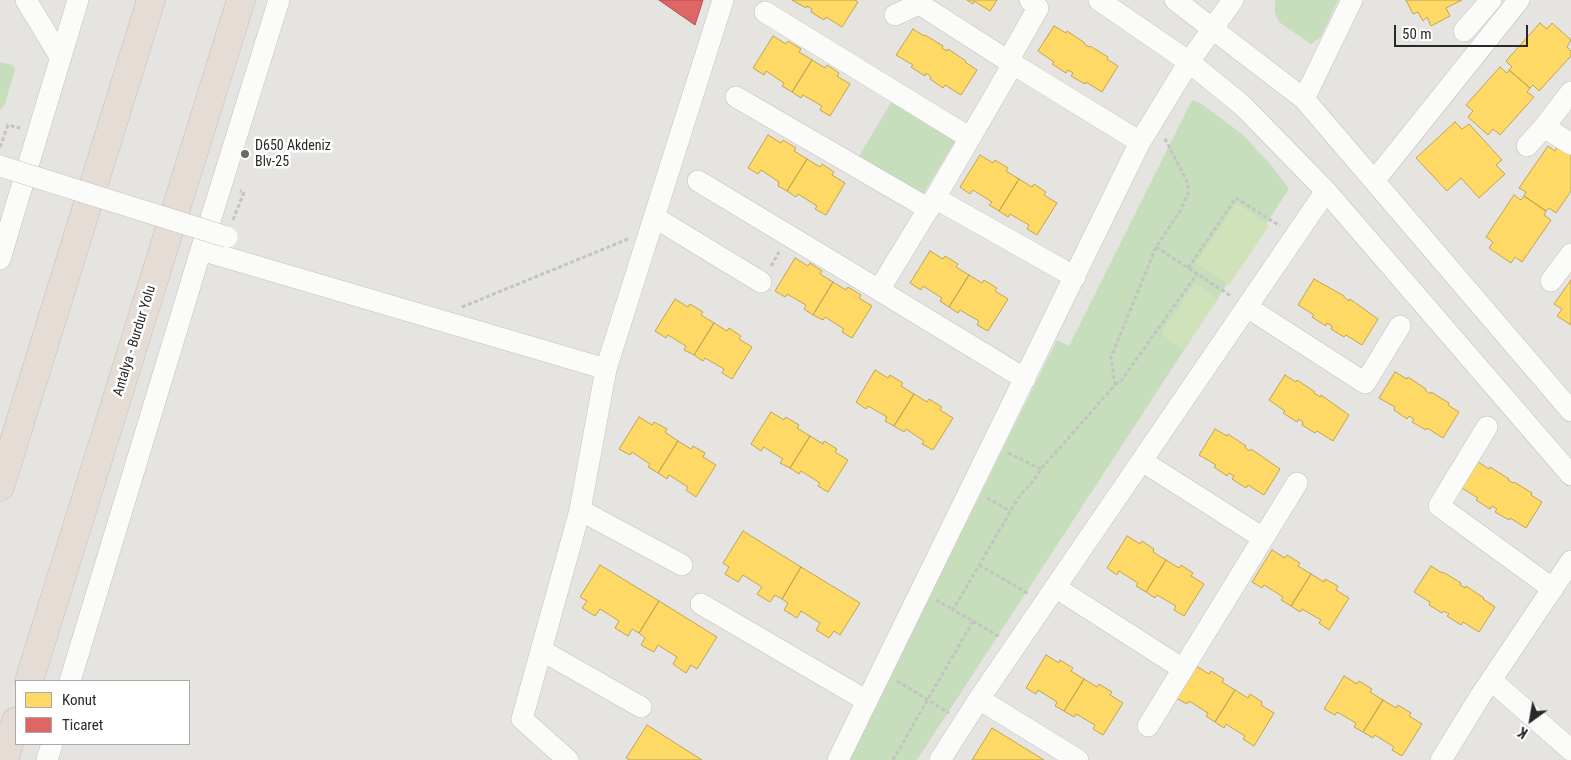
<!DOCTYPE html>
<style>
body{margin:0}
#map{position:relative;width:1571px;height:760px;overflow:hidden;background:#e6e4e0;font-family:"Roboto Condensed",sans-serif}
canvas{display:block}
.legend{position:absolute;left:15px;top:680px;width:175px;height:65px;box-sizing:border-box;background:#fff;border:1px solid #a9a9a9;margin:0;padding:6px 9px;list-style:none;font-size:15px;color:#292929}
.legend li{display:flex;align-items:center;gap:10px;height:25px}
.legend b{width:25px;border:1px solid #a9a9a9}
.north{position:absolute;left:1506px;top:695px;width:50px;height:50px;-webkit-text-stroke:4px #fff;paint-order:stroke;rotate:212deg;font-size:14px;font-weight:700;line-height:20px;text-align:center;color:#292929}
.north::after{content:'';display:block;margin:auto;width:18px;height:22px;background:#292929;clip-path:polygon(50% 0,100% 100%,50% 72%,0 100%)}
.scale{position:absolute;left:1394px;top:25px;width:134px;height:22px;box-sizing:border-box;border:2px solid #292929;border-top:0;padding-left:6px;font-size:15px;line-height:18px;white-space:nowrap;color:#292929;-webkit-text-stroke:4px #fff;paint-order:stroke}
</style>
<div id="map">
<canvas width="1571" height="760"></canvas>
<ul class="legend">
<li><b style="height:14px;background:#ffd966"></b>Konut</li>
<li><b style="height:14px;background:#e06666"></b>Ticaret</li>
</ul>
<div class="north">K</div>
<div class="scale">50 m</div>
</div>
<script>
const ctx = document.querySelector('canvas').getContext('2d');
ctx.lineJoin = 'round';
function fill(path, color) {
  ctx.fillStyle = color;
  ctx.fill(path, 'evenodd');
}
function toPath(rows) {
  const path = new Path2D();
  for (const r of rows) {
    path.moveTo(r[0], r[1]);
    for (let i = 2; i < r.length; i += 2) path.lineTo(r[i], r[i + 1]);
  }
  return path;
}
function strokePath(path, color, width, dash) {
  ctx.strokeStyle = color;
  ctx.lineWidth = width;
  ctx.lineCap = dash ? 'butt' : 'round';
  ctx.setLineDash(dash || []);
  ctx.stroke(path);
}
function write(font, color, halo, rows, align = 'center') {
  ctx.font = font + ' "Roboto Condensed",sans-serif';
  ctx.lineWidth = 5;
  ctx.setLineDash([]);
  ctx.textBaseline = 'middle';
  ctx.strokeStyle = halo;
  ctx.fillStyle = color;
  for (const [text, x, y, turn = 0] of rows) {
    ctx.save();
    ctx.translate(x, y);
    ctx.rotate((+turn || 0) * Math.PI / 180);
    ctx.textAlign = isNaN(turn) ? turn : align;
    if (halo) ctx.strokeText(text, 0, 0);
    ctx.fillText(text, 0, 0);
    ctx.restore();
  }
}
fill(toPath([
 [1275,0,1338,0,1321,37,1311,44,1279,22,1275,13],
 [0,62,13,65,15,69,5,104,0,110],
 [893,99,957,138,922,196,858,158],
 [1192,100,1202,104,1242,134,1272,166,1289,189,917,760,848,760,1057,340,1069,346]
]), '#c7debc');
fill(toPath([
 [1237,203,1269,226,1229,285,1196,263],
 [1195,283,1218,299,1184,350,1161,334]
]), '#d0e2ba');
const homes = toPath([
 [792,0,855,0,858,2,842,27,826,17,824,20,811,12,812,9,807,6,806,8,792,0],
 [967,0,997,0,990,11,974,1,973,4,967,0],
 [1406,0,1462,0,1446,8,1450,16,1431,26,1427,17,1423,21,1418,12,1413,14,1406,0],
 [1540,23,1547,29,1552,23,1571,40,1567,47,1571,51,1571,56,1539,91,1533,85,1530,88,1509,70,1512,67,1506,61,1540,23],
 [1054,26,1066,33,1067,31,1085,43,1084,44,1089,47,1090,46,1108,57,1107,59,1118,66,1102,92,1086,82,1085,84,1071,76,1073,73,1068,70,1066,73,1052,64,1054,62,1038,51,1054,26],
 [913,29,924,36,925,35,943,46,942,48,947,51,948,49,966,61,965,62,977,70,961,95,945,85,943,88,930,79,931,77,926,73,925,76,911,67,913,65,896,55,913,29],
 [773,36,786,44,788,41,801,49,799,52,812,60,792,92,782,86,784,83,766,71,764,75,753,68,773,36],
 [812,60,825,68,827,65,839,73,837,76,850,84,830,116,820,110,822,106,803,95,801,98,792,92,812,60],
 [1500,67,1507,73,1509,70,1530,88,1527,92,1534,97,1500,135,1493,129,1488,135,1468,117,1473,111,1466,105,1500,67],
 [1455,122,1462,129,1469,124,1502,160,1496,165,1505,174,1479,198,1461,178,1447,191,1416,158,1455,122],
 [768,135,781,143,783,140,796,148,794,151,807,159,787,191,778,186,779,182,761,170,758,174,748,168,768,135],
 [1559,144,1571,152,1571,191,1556,213,1549,208,1546,211,1524,196,1526,192,1519,188,1548,146,1555,151,1559,144],
 [980,155,993,163,995,160,1008,168,1006,171,1019,179,999,211,989,205,992,202,973,190,970,194,960,187,980,155],
 [807,159,820,167,822,164,834,172,832,175,845,183,826,215,815,209,817,206,798,194,796,197,787,191,807,159],
 [1019,179,1032,187,1034,184,1046,192,1044,195,1057,203,1037,235,1027,229,1029,225,1010,214,1008,217,999,211,1019,179],
 [1514,195,1521,200,1524,196,1546,211,1544,215,1551,220,1522,262,1515,257,1511,263,1489,248,1493,242,1486,237,1514,195],
 [930,251,943,259,945,256,958,264,956,267,969,275,949,307,940,301,942,298,923,286,921,290,910,283,930,251],
 [795,258,808,266,810,263,822,271,820,274,833,282,813,315,804,309,806,305,787,294,785,297,775,291,795,258],
 [969,275,982,283,984,280,997,288,995,291,1008,299,988,331,977,325,979,321,960,310,958,313,949,307,969,275],
 [1314,279,1344,296,1344,297,1349,301,1350,299,1378,319,1362,345,1346,335,1344,337,1331,329,1332,326,1327,323,1326,326,1312,317,1314,315,1298,305,1314,279],
 [1571,280,1571,325,1557,316,1562,309,1554,304,1571,280],
 [833,282,846,290,848,287,861,295,859,298,872,306,852,338,842,332,844,329,825,317,823,320,813,315,833,282],
 [675,299,688,307,690,304,703,312,701,315,714,323,694,355,684,350,686,346,668,335,666,338,655,331,675,299],
 [714,323,727,331,729,328,741,336,739,339,752,347,732,379,722,373,724,369,705,358,703,361,694,355,714,323],
 [875,370,888,378,890,375,903,383,901,386,914,394,894,426,885,421,887,417,868,406,866,409,856,402,875,370],
 [1395,372,1407,379,1408,377,1426,389,1425,390,1430,394,1431,392,1449,403,1448,405,1459,412,1443,438,1427,428,1426,430,1412,422,1414,419,1409,416,1407,419,1394,410,1395,407,1379,398,1395,372],
 [1285,375,1296,382,1297,380,1315,392,1314,393,1320,397,1321,395,1349,415,1333,441,1317,431,1315,433,1302,425,1303,422,1299,419,1297,422,1283,413,1285,411,1269,400,1285,375],
 [914,394,927,402,929,399,942,407,940,410,953,418,933,450,922,444,924,441,906,429,904,432,894,426,914,394],
 [771,412,784,420,786,417,799,425,797,428,810,436,790,468,780,463,783,459,764,447,761,451,751,444,771,412],
 [639,417,652,425,654,422,667,429,665,432,678,441,658,473,648,467,650,464,632,452,630,455,619,449,639,417],
 [1215,429,1227,436,1228,434,1246,446,1245,448,1250,451,1251,449,1280,469,1264,495,1248,485,1246,488,1232,479,1234,476,1229,473,1227,476,1214,467,1216,465,1199,455,1215,429],
 [810,436,823,444,824,441,837,449,835,452,848,460,828,492,818,486,820,483,801,471,799,474,790,468,810,436],
 [678,441,691,449,693,446,705,453,703,457,716,465,696,497,686,490,688,487,669,475,667,479,658,473,678,441],
 [1478,462,1489,469,1490,467,1509,479,1508,480,1513,483,1514,482,1532,493,1531,495,1542,502,1526,528,1510,518,1509,520,1495,512,1497,509,1492,506,1490,509,1476,500,1478,498,1462,488,1478,462],
 [743,531,801,567,782,599,775,595,770,602,757,594,762,587,743,575,738,582,725,574,729,567,723,563,743,531],
 [1127,536,1140,544,1142,541,1154,549,1153,552,1166,560,1146,592,1136,586,1138,583,1119,571,1117,575,1107,568,1127,536],
 [1272,550,1285,558,1287,555,1300,563,1298,566,1311,574,1291,606,1281,600,1283,597,1264,585,1262,588,1252,582,1272,550],
 [1166,560,1179,568,1181,565,1193,573,1191,576,1204,584,1184,616,1174,610,1176,606,1157,595,1155,598,1146,592,1166,560],
 [600,565,659,601,639,633,632,629,628,636,615,628,619,621,600,609,595,616,582,608,587,601,580,597,600,565],
 [1431,566,1442,573,1443,572,1461,583,1460,585,1465,588,1466,586,1484,598,1483,599,1495,607,1479,632,1463,622,1461,625,1447,616,1449,614,1444,611,1442,613,1429,605,1430,602,1414,592,1431,566],
 [801,567,860,603,840,635,834,631,829,638,816,630,820,623,801,611,797,618,784,610,788,603,782,599,801,567],
 [1311,574,1324,582,1325,579,1338,586,1336,590,1349,598,1329,630,1319,623,1321,620,1302,609,1300,612,1291,606,1311,574],
 [659,601,717,637,697,669,691,665,686,673,673,664,677,657,658,645,654,652,641,645,645,638,639,633,659,601],
 [1046,655,1059,663,1060,660,1073,668,1071,671,1084,679,1064,711,1055,706,1057,702,1038,690,1036,694,1026,688,1046,655],
 [1196,666,1209,674,1211,671,1224,679,1222,682,1235,690,1215,722,1206,716,1208,713,1189,701,1187,704,1176,698,1196,666],
 [1344,676,1357,684,1359,681,1372,689,1370,692,1383,700,1363,732,1354,727,1356,723,1337,712,1335,715,1324,709,1344,676],
 [1084,679,1097,687,1099,684,1112,692,1110,695,1123,703,1103,735,1093,729,1095,725,1076,714,1074,717,1064,711,1084,679],
 [1235,690,1248,698,1250,694,1262,702,1261,705,1274,713,1254,746,1243,739,1245,736,1226,724,1224,728,1215,722,1235,690],
 [1383,700,1396,708,1398,705,1411,713,1409,716,1422,724,1402,756,1392,750,1394,747,1375,735,1373,738,1363,732,1383,700],
 [647,725,702,760,630,760,626,758,647,725],
 [992,728,1044,760,972,760,992,728]
]);
fill(homes, '#ffd966');
strokePath(homes, '#bfa454', 1);
const shops = toPath([
 [659,0,703,0,695,25,659,0]
]);
fill(shops, '#e06666');
strokePath(shops, '#a95454', 1);
const minor = toPath([
 [26,0,61,58],
 [913,0,1013,64],
 [1099,0,1189,62,1242,105,1326,191,1571,475],
 [1175,0,1304,99,1571,411],
 [765,12,970,138],
 [895,15,919,4],
 [1464,31,1491,0],
 [1008,61,1038,8,1030,0],
 [736,97,929,209],
 [1304,99,1352,0],
 [1544,127,1571,92],
 [1527,146,1544,127,1571,144],
 [698,181,879,290],
 [1374,181,1519,0],
 [935,198,1013,64,1140,142],
 [654,217,761,282],
 [201,250,606,369],
 [0,259,78,0],
 [1551,281,1571,254],
 [1247,307,1365,383,1400,326],
 [1025,379,879,290,935,198,1075,277],
 [1487,427,1439,506,1553,589],
 [1142,461,1263,538],
 [580,510,682,565],
 [1055,587,1183,669],
 [701,604,867,701],
 [541,650,641,707],
 [1491,680,1571,750],
 [70,681,201,250,279,0],
 [979,699,1078,760],
 [1148,726,1297,483],
 [47,760,52,744],
 [568,760,522,719,580,510,606,369,723,0],
 [838,760,1140,142,1189,62,1233,0],
 [940,760,979,699,1326,191],
 [1441,760,1481,695,1571,561]
]);
const highway = toPath([
 [0,487,151,0],
 [29,681,241,0],
 [4,760,16,721]
]);
strokePath(minor, '#c1c0c0', 22);
strokePath(highway, '#bfbebd', 29);
strokePath(toPath([
 [0,147,8,125,20,128],
 [233,220,244,192,240,191],
 [1156,247,1231,296],
 [771,266,779,252],
 [1188,268,1236,198,1280,226],
 [462,307,628,239],
 [1115,385,1121,381,1197,274],
 [1008,453,1041,469],
 [987,498,1010,511],
 [979,565,1029,594],
 [936,600,953,610],
 [973,621,1000,637],
 [897,681,949,713],
 [893,760,973,621,953,610,1020,495,1031,484,1041,469,1115,385,1111,357,1156,247,1180,211,1188,193,1188,183,1164,137]
]), '#c3c3c2', 3, [4, 2.5]);
strokePath(minor, '#fbfbfa', 21);
strokePath(highway, '#e5ddd5', 28);
const minorBridge = toPath([
 [0,166,227,237]
]);
strokePath(minorBridge, '#c1c0c0', 22, []);
strokePath(minorBridge, '#fbfbfa', 21);
for (const [x, y, r, color] of [
 [245,154,5,"#6b6a69"]
]) {
  const dot = new Path2D();
  dot.arc(x, y, r, 0, 2 * Math.PI);
  ctx.fillStyle = color;
  ctx.fill(dot);
  strokePath(dot, '#fff', 2);
}
write('14px', '#292929', '#fff', [
 ["D650 Akdeniz",255,146],
 ["Blv-25",255,162]
], 'left');
write('14px', '#292929', '#fff', [
 ["Antalya - Burdur Yolu",135,341,-73]
]);
</script>
